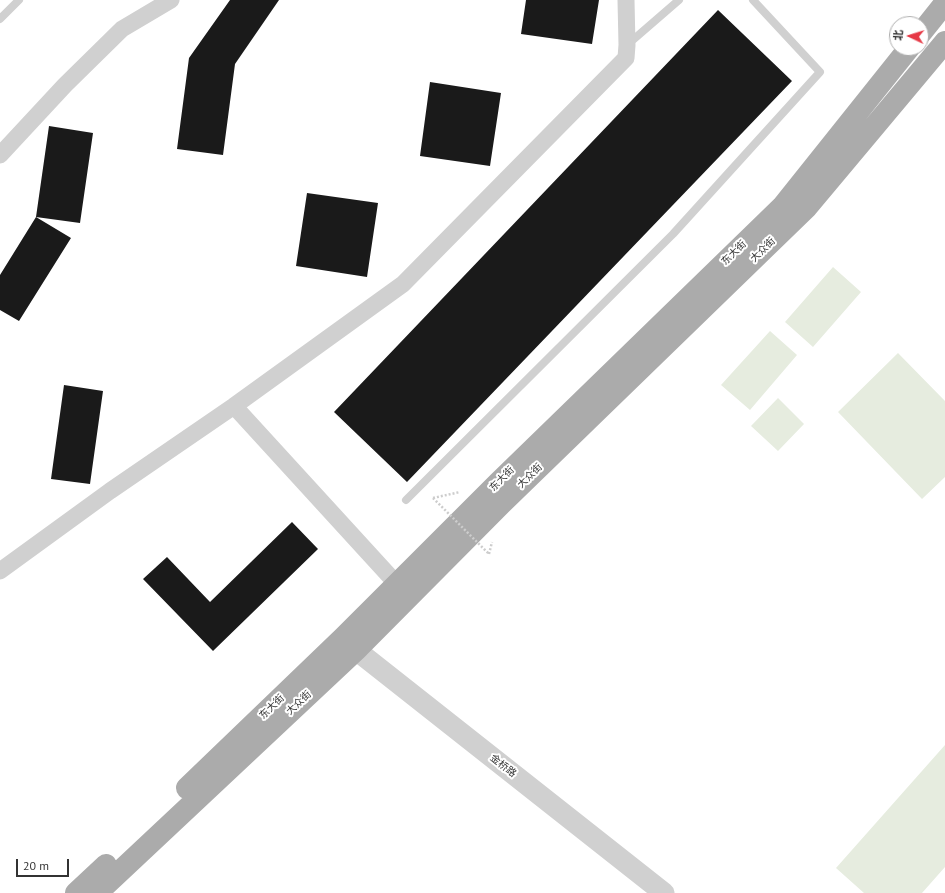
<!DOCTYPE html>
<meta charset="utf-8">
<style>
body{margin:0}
#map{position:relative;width:945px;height:893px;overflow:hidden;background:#fff;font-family:"PT Sans","Noto Sans SC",sans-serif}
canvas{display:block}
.north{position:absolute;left:889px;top:16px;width:40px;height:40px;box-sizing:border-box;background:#fff;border:1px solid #adadad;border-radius:50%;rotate:274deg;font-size:11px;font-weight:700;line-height:16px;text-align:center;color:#333}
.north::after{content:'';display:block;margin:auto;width:14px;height:18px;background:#e63946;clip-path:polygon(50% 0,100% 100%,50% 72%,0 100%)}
.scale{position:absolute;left:16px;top:859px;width:53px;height:18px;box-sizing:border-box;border:2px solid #333;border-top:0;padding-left:5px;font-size:12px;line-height:14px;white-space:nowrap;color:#333;-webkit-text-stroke:3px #fff;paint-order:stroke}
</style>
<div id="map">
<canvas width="945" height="893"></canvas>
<div class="north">北</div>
<div class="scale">20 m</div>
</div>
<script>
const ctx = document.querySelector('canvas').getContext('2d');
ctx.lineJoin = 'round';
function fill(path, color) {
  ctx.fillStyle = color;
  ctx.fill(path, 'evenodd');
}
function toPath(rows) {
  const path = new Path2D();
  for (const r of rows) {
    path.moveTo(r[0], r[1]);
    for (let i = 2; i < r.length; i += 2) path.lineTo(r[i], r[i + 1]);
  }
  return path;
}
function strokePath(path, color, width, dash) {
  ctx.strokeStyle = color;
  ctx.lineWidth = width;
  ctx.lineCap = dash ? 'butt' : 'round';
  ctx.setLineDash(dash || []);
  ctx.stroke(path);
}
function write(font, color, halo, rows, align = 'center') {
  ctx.font = font + ' "PT Sans","Noto Sans SC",sans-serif';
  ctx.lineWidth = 4;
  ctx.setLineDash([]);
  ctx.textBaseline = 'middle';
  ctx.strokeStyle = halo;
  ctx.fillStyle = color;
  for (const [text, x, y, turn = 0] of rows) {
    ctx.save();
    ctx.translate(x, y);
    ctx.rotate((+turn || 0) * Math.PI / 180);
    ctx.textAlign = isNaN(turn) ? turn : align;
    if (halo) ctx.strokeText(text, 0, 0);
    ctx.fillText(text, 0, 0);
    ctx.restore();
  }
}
fill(toPath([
 [833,267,861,292,813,347,785,322],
 [770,331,797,355,750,410,721,385],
 [898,353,945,401,945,477,922,499,838,412],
 [778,398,804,424,778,451,751,426],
 [945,745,945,867,922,893,864,893,836,868]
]), '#e6ecdf');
fill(toPath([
 [230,0,279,0,235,64,223,155,177,149,189,58],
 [526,0,599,0,592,44,521,34],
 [718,10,792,81,407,482,334,412],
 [430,82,501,93,490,166,420,156],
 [49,126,93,133,80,223,36,217],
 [307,193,378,203,367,277,296,266],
 [36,217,71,238,19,321,0,310,0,275],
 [64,385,103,391,90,484,51,479],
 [292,522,318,549,213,651,143,579,167,557,210,602]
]), '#1a1a1a');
strokePath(toPath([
 [433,498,460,492],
 [489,554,492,542]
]), '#cdcdcd', 2.5, [2, 2]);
strokePath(toPath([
 [0,19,19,0],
 [627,45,679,0],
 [406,500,673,234,820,72,753,0]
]), '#d0d0d0', 8);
strokePath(toPath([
 [0,155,65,85,122,29,171,0],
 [234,406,405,593],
 [0,571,110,491,234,406,403,284,626,58,627,45,626,0]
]), '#d0d0d0', 17);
strokePath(toPath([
 [345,638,356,650,664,893]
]), '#d0d0d0', 21);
strokePath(toPath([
 [921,33,945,3],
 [187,788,344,637,499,482,782,207,909,48],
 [76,893,106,865],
 [97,893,356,650,501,504,807,207,945,42]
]), '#ababab', 22);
strokePath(toPath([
 [433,498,489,554]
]), '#cdcdcd', 2.5, [2, 2]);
write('10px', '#333', '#fff', [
 ["大众街",763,250,-44],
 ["东大街",734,253,-44],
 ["大众街",530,476,-44],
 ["东大街",502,479,-45],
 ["大众街",299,703,-43],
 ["东大街",272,707,-44],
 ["金桥路",503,766,38]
]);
</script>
